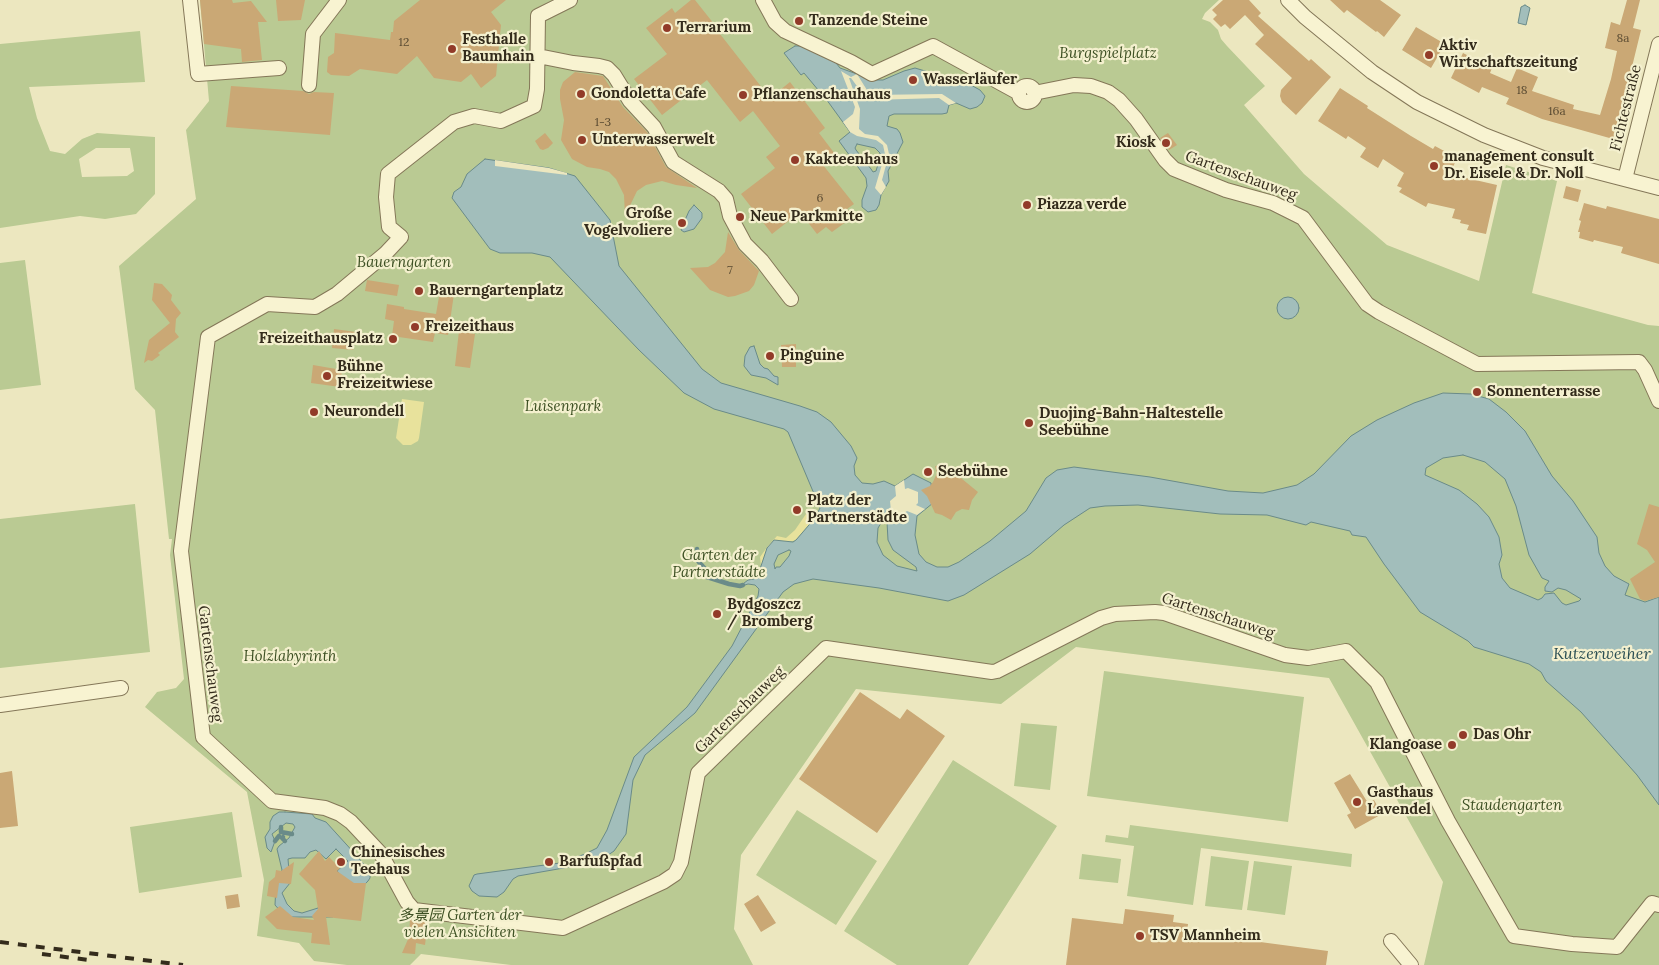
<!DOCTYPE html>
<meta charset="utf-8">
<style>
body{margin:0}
canvas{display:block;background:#ece7bf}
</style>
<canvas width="1659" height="965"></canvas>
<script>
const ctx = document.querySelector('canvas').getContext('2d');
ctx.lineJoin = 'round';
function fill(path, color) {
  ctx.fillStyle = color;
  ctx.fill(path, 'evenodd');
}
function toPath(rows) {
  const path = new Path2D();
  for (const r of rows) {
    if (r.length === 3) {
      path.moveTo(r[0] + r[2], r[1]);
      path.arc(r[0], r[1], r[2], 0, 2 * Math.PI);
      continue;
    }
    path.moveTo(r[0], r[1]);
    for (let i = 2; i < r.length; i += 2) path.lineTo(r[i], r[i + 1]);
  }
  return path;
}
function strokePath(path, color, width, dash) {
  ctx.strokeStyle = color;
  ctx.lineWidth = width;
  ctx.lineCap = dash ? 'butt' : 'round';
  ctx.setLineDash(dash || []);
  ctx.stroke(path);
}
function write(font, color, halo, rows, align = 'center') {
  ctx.font = font + ' Lora,"Noto Sans SC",serif';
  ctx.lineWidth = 4.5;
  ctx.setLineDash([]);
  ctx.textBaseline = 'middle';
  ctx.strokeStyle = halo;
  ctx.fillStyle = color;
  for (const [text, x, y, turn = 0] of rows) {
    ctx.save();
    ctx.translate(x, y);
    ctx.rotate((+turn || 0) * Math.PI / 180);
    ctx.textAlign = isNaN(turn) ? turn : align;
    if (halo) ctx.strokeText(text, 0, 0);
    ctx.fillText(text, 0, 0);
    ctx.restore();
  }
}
fill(toPath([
 [200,0,1219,0,1205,13,1202,19,1210,22,1218,30,1221,39,1227,46,1265,86,1244,105,1304,174,1387,245,1479,281,1506,165,1557,181,1532,293,1648,325,1659,326,1659,965,1424,965,1443,882,1329,678,1076,647,1001,704,856,689,741,855,734,929,753,965,511,965,421,954,410,965,347,965,314,961,299,943,257,936,264,880,247,792,145,707,157,692,176,688,184,679,170,555,172,539,169,539,155,410,135,389,119,266,196,199,186,130,209,101],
 [140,31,145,82,29,87,37,118,50,151,65,154,82,139,97,133,155,137,155,194,136,214,105,219,80,216,0,228,0,44],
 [96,148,130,148,134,171,127,176,82,177,79,159],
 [25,260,41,385,0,390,0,263],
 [135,504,150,652,0,668,0,519],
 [1104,671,1304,697,1288,822,1087,796],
 [1021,723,1057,726,1050,790,1014,786],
 [953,760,1057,826,968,965,897,965,844,931],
 [797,810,877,861,836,925,756,875],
 [232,812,242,877,139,893,130,827],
 [1130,825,1352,854,1351,867,1201,848,1193,905,1127,896,1134,846,1105,842,1106,835,1128,838],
 [1082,854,1121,859,1118,883,1079,879],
 [1211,856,1249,861,1242,910,1205,906],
 [1254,861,1292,866,1285,915,1247,910]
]), '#baca93');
fill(toPath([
 [402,399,424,402,419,438,418,441,411,445,403,445,396,438],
 [812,511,819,513,796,540,767,548,761,566,760,557,768,546,777,536,786,538,795,530,806,514]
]), '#e8e29c');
const water = toPath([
 [1525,5,1530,8,1526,25,1518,23,1521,7,1525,5],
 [795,46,805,46,833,59,840,68,857,74,858,73,874,80,883,80,904,71,915,68,969,84,980,90,985,96,982,103,977,107,970,109,956,103,949,105,947,113,942,114,894,114,889,116,887,126,897,129,900,133,903,142,888,171,889,181,881,195,879,205,876,210,868,212,862,207,862,200,867,186,866,178,839,141,850,132,829,103,804,73,801,75,784,53,795,46],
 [857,144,875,148,880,153,879,161,876,171,873,172,871,169,856,150,855,148,857,144],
 [485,159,549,168,575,176,610,220,619,266,702,369,721,383,800,406,817,412,831,422,851,446,857,458,854,466,855,475,862,483,873,484,884,481,895,486,913,474,931,483,933,503,917,516,915,535,919,554,926,562,937,567,948,567,959,562,990,541,1026,511,1046,478,1057,470,1074,467,1150,477,1228,491,1263,493,1297,485,1314,474,1351,436,1377,420,1414,403,1443,393,1471,394,1489,399,1506,412,1525,431,1552,476,1573,501,1597,537,1599,553,1605,566,1614,576,1629,584,1625,595,1645,602,1659,597,1659,805,1637,775,1581,712,1546,681,1541,672,1529,664,1474,647,1468,641,1420,612,1384,564,1366,537,1352,535,1350,531,1311,522,1306,525,1267,515,1220,514,1138,505,1105,506,1090,508,1064,525,1030,554,964,595,948,601,879,588,813,579,794,584,783,592,695,713,645,755,633,780,626,834,614,851,598,862,518,876,513,879,504,892,497,897,479,896,472,891,469,886,474,875,477,874,560,863,585,854,597,848,607,830,634,757,687,707,732,646,758,596,759,589,755,585,748,584,739,587,748,580,754,579,760,569,767,548,774,540,793,542,796,540,815,518,820,508,788,432,784,429,714,409,684,393,639,350,550,257,532,253,500,253,490,249,452,198,454,192,461,187,467,174,485,159],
 [1463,455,1485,462,1505,479,1516,506,1529,555,1542,578,1549,581,1545,587,1545,591,1552,592,1558,588,1566,590,1581,599,1579,601,1566,605,1562,603,1554,593,1545,594,1542,598,1538,600,1510,588,1502,578,1499,564,1502,555,1499,537,1489,517,1477,504,1459,490,1425,475,1426,468,1443,458,1463,455],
 [883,520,887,522,888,540,893,550,916,567,917,571,897,566,883,555,877,542,878,528,883,520],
 [789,550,791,551,789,556,780,567,776,567,775,569,774,564,778,555,789,550],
 [694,205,702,213,702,218,694,229,684,232,681,230,682,227,689,211,694,205],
 [1288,308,11],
 [754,346,760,364,764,368,768,369,774,376,778,377,778,385,766,378,751,375,744,366,745,356,750,347,754,346],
 [285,812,312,814,315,818,326,822,356,855,358,855,360,860,370,871,370,878,368,881,333,917,289,917,283,914,275,905,276,884,279,880,282,870,277,849,279,846,289,838,295,827,293,824,286,823,272,834,275,841,271,852,267,848,265,837,270,829,270,822,273,816,279,812,285,812],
 [336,849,348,861,337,871,343,877,318,908,302,913,294,911,287,904,282,893,290,883,288,859,292,858,305,858,310,852,316,850,326,859,336,849]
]);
fill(water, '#a2bebb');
strokePath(water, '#6a8b89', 1);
fill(toPath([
 [841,71,851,77,857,74,870,95,942,94,956,103,949,105,939,98,872,100,862,93,851,78,849,78,860,109,859,129,865,134,878,136,887,145,889,154,882,180,886,187,881,195,875,188,885,154,883,145,876,140,857,136,850,132,843,122,853,114,855,107],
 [495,160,549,168,567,173,567,175,495,166],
 [904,480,905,489,908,488,918,492,918,503,916,505,925,509,917,515,907,511,901,515,891,511,890,501,896,496,895,486]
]), '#ece7bf');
strokePath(toPath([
 [697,549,698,561,707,571,707,577,729,584,740,586,743,585],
 [281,827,281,832,292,834],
 [283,837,282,838,285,841],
 [275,841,279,836]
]), '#6a8b89', 4.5);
fill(toPath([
 [200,0,232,0,233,3,251,1,267,22,258,22,262,60,242,62,241,49,204,44],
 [276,0,305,0,301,20,278,21],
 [420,0,506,0,491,12,501,25,496,76,481,88,471,74,461,82,434,78,417,56,397,74,360,69,349,76,331,75,327,72,328,57,334,53,335,33,390,40,391,32,393,32,394,21],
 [691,0,695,0,714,24,713,25,770,98,790,82,825,128,819,133,835,154,823,165,854,204,847,209,854,216,832,232,826,227,817,234,800,212,772,234,741,194,775,168,766,157,780,146,753,111,740,122,707,80,662,115,634,79,667,54,646,28,672,8,675,13],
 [1223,0,1249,0,1261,13,1258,16,1309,61,1311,59,1331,77,1296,115,1282,102,1280,96,1281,90,1292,78,1255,44,1264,35,1245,15,1230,29,1225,24,1221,27,1213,19,1217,15,1212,10],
 [1330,0,1380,0,1401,15,1384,37,1377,31,1376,32,1347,10,1344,13],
 [1627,0,1640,0,1633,28,1641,30,1630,75,1634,76,1628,101,1625,101,1622,115,1620,114,1613,139,1542,119,1506,104,1509,98,1482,87,1479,93,1451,78,1463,53,1492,68,1490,73,1511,82,1517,68,1538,77,1532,91,1574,105,1573,109,1600,115,1611,79,1617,51,1605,48,1611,22,1620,25],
 [1416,27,1445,44,1431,68,1402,50],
 [575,72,603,76,623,107,647,132,666,167,697,188,676,185,662,181,646,185,637,191,625,216,624,195,616,179,609,172,600,169,587,167,572,159,561,140,564,120,560,99,560,90,563,82],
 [231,86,303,91,309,94,314,92,334,93,330,135,226,127],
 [1340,88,1368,106,1367,108,1411,136,1433,149,1435,146,1446,152,1445,155,1456,161,1449,174,1497,185,1486,234,1467,230,1469,225,1460,223,1461,220,1452,218,1455,209,1428,203,1426,207,1399,192,1402,188,1397,186,1404,173,1383,159,1378,168,1360,157,1366,148,1348,136,1346,139,1318,121],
 [545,133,553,143,548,148,543,150,540,149,535,141],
 [1168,133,1177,145,1169,150,1160,138],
 [1566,186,1581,190,1578,202,1563,198],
 [1584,203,1606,209,1607,206,1659,219,1659,264,1621,253,1623,247,1594,240,1593,242,1579,238,1580,232,1578,232,1581,221,1579,220],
 [728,232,739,250,759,271,754,285,749,291,735,296,728,297,710,290,690,268,708,267,715,263,725,252],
 [367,280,399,285,397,296,365,291],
 [154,283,162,284,172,295,171,300,181,313,176,319,175,332,179,337,158,353,160,355,152,361,148,360,144,363,149,340,170,323,152,300],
 [441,285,455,287,448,335,435,333,433,342,392,336,394,321,385,319,387,304,404,307,404,309,436,314],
 [334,329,356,332,353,350,332,348],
 [459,331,475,334,470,368,455,366],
 [796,344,796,367,782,367,781,345],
 [313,365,342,370,340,387,311,383],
 [945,465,978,492,972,500,969,510,962,509,956,512,951,520,942,515,935,513,927,496,921,490,930,486,933,482,937,473,935,466],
 [1649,504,1659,507,1659,597,1645,601,1640,599,1630,579,1655,562,1647,550,1637,544],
 [860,692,900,719,907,709,945,736,877,833,799,779],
 [12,771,18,826,0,828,0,773],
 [1350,774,1368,803,1374,800,1382,814,1355,829,1347,815,1351,813,1334,783],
 [319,851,325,861,329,857,340,868,337,871,354,883,366,883,361,921,326,917,330,945,311,943,312,933,277,929,265,917,280,906,293,917,314,920,312,916,318,909,315,890,299,874],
 [294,862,291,884,279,883,277,898,267,896,269,882,275,877,276,870,281,871],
 [238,894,240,907,227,909,225,896],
 [758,895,776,923,761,932,744,904],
 [1125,909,1174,915,1173,922,1188,924,1187,933,1234,939,1235,930,1246,931,1245,940,1328,951,1326,965,1066,965,1072,918,1123,924],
 [410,919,428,921,425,945,416,943,415,954,402,953,409,937]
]), '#caa875');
const minor = toPath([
 [190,0,198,74,279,68],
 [570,0,538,16,537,89,534,106,501,121,474,116,454,122,388,174,386,197,389,227,401,237,385,254,337,294,315,307,267,304,208,337,181,551,203,737,272,801,325,808,340,814,351,822,381,854,407,902,414,910,563,928,663,882,675,874,681,862,698,773,826,648,992,672,997,671,1101,618,1115,614,1155,612,1164,613,1285,655,1308,658,1346,651,1377,682,1448,821,1514,936,1572,944,1617,947,1652,903,1659,905],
 [763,0,775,22,785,31,851,62,872,74,933,46,1019,93],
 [1288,0,1305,17,1372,72,1417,102,1484,135,1543,158,1659,188],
 [538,56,573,63,599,66,607,68,614,75,630,101,654,127,673,162,719,191,726,199,730,216,745,244,762,261,791,299],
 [309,85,313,34,339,0],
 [1027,94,8],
 [1034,93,1074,85,1091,86,1108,92,1119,100,1136,119,1165,160,1174,169,1226,190,1273,203,1303,218,1367,304,1379,312,1477,364,1639,362,1645,370,1659,401],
 [1625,179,1659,44],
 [0,705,121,688],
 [1391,941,1411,965]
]);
strokePath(minor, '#847758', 16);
strokePath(minor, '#f8f3d1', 14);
strokePath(toPath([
 [0,942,183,965],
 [42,954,89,960]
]), '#342c1c', 4, [9, 9]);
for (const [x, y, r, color] of [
 [799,21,5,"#923b29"],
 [667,28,5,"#923b29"],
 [452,49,5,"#923b29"],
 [1429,55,5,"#923b29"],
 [913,80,5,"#923b29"],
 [581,94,5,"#923b29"],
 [743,95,5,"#923b29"],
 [582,140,5,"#923b29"],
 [1166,143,5,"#923b29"],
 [795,160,5,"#923b29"],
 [1434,166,5,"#923b29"],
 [1027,205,5,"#923b29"],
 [740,217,5,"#923b29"],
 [682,223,5,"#923b29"],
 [419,291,5,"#923b29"],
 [415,327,5,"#923b29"],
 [393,339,5,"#923b29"],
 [770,356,5,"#923b29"],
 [327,376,5,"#923b29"],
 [1477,392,5,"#923b29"],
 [314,412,5,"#923b29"],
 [1029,423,5,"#923b29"],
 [928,472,5,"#923b29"],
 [797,510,5,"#923b29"],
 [717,614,5,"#923b29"],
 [1463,735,5,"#923b29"],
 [1452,745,5,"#923b29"],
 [1357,802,5,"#923b29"],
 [341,862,5,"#923b29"],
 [549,862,5,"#923b29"],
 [1140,936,5,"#923b29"]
]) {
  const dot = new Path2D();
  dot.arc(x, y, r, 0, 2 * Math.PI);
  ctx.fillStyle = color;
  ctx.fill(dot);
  strokePath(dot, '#f4f0ce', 2);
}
write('12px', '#5a4b32', null, [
 ["8a",1623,39],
 ["12",404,43],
 ["18",1522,91],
 ["16a",1557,112],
 ["1-3",603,123],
 ["6",820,199],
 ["7",730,271]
]);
write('bold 15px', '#342c1c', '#f4f0ce', [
 ["Tanzende Steine",809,21],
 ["Terrarium",677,28],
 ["Festhalle",462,40],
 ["Baumhain",462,57],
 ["Aktiv",1439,46],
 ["Wirtschaftszeitung",1439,63],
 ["Wasserläufer",923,80],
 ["Gondoletta Cafe",591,94],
 ["Pflanzenschauhaus",753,95],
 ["Unterwasserwelt",592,140],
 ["Kiosk",1156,143,"right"],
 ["management consult",1444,157],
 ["Dr. Eisele & Dr. Noll",1444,174],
 ["Kakteenhaus",805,160],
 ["Piazza verde",1037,205],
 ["Große",672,214,"right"],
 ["Vogelvoliere",672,231,"right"],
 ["Neue Parkmitte",750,217],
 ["Bauerngartenplatz",429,291],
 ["Freizeithaus",425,327],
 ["Freizeithausplatz",383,339,"right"],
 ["Pinguine",780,356],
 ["Bühne",337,367],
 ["Freizeitwiese",337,384],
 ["Sonnenterrasse",1487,392],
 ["Neurondell",324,412],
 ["Duojing-Bahn-Haltestelle",1039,414],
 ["Seebühne",1039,431],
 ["Seebühne",938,472],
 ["Platz der",807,501],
 ["Partnerstädte",807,518],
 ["Bydgoszcz",727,605],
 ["/ Bromberg",727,622],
 ["Das Ohr",1473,735],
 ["Klangoase",1442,745,"right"],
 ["Gasthaus",1367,793],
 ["Lavendel",1367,810],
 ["Chinesisches",351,853],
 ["Teehaus",351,870],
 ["Barfußpfad",559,862],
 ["TSV Mannheim",1150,936]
], 'left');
write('italic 15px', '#3d5023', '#f4f0ce', [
 ["Burgspielplatz",1108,54],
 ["Bauerngarten",404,263],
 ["Luisenpark",563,407],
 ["Garten der",719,556],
 ["Partnerstädte",719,573],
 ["Holzlabyrinth",290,657],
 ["Staudengarten",1512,806],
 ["多景园 Garten der",460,916],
 ["vielen Ansichten",460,933]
]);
write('15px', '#342c1c', '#f4f0ce', [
 ["Fichtestraße",1626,108,-76],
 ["Gartenschauweg",1241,176,20],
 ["Gartenschauweg",1218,616,18],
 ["Gartenschauweg",210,664,83],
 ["Gartenschauweg",740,710,-44]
]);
write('italic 16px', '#2b4f54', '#f4f0ce', [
 ["Kutzerweiher",1602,654]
]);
</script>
